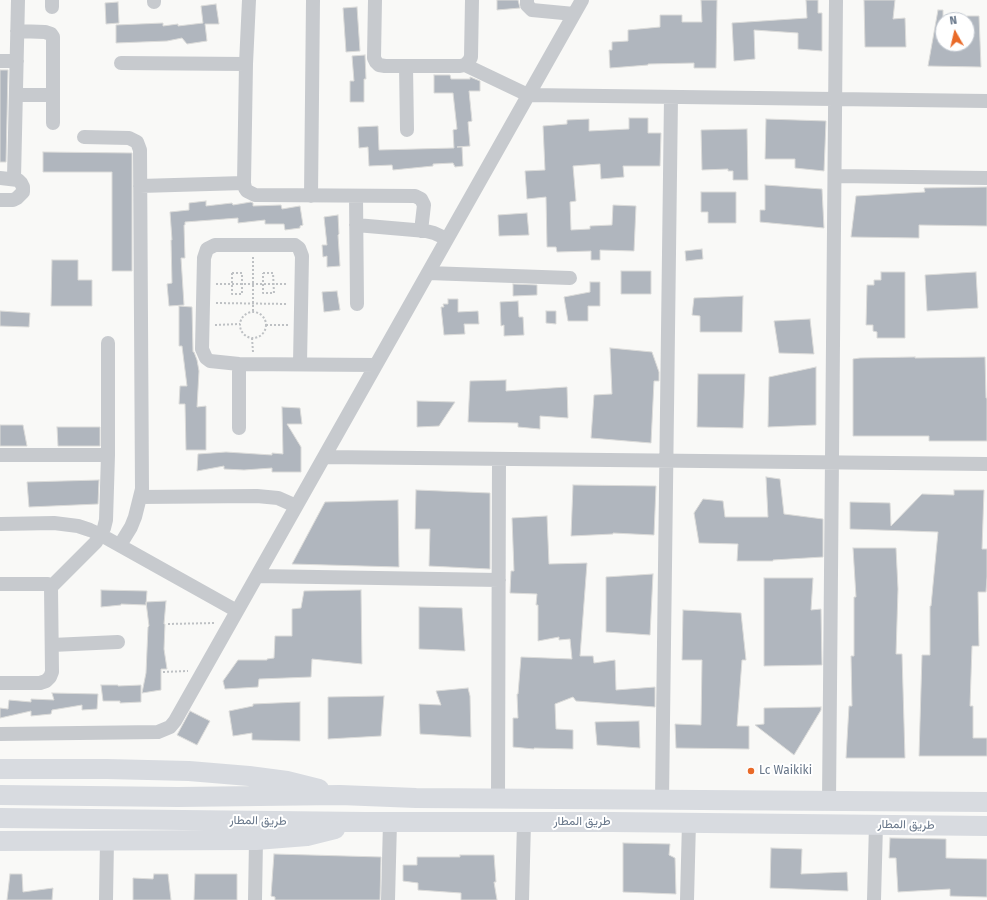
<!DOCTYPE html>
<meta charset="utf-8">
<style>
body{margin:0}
#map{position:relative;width:987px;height:900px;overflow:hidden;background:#f9f9f7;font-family:"Fira Sans",sans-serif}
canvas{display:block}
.north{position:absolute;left:935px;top:12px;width:40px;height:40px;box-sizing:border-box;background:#fff;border:1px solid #c2c8d0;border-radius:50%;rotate:352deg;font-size:11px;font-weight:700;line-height:16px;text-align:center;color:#677689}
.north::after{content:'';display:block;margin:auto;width:14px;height:18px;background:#e96a28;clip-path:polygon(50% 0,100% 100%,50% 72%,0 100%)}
</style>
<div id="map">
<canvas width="987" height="900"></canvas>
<div class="north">N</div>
</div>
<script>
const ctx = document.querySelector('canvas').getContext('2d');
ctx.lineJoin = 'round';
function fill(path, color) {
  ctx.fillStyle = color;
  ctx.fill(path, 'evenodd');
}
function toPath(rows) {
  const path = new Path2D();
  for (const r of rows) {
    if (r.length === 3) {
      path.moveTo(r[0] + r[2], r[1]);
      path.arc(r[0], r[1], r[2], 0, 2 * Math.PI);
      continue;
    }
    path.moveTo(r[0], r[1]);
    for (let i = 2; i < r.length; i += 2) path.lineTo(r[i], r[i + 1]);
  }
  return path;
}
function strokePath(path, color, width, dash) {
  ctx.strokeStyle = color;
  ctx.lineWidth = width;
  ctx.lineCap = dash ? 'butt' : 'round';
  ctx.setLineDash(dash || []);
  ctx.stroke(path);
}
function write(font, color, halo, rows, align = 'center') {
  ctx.font = font + ' "Fira Sans",Vazirmatn,sans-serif';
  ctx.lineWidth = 4;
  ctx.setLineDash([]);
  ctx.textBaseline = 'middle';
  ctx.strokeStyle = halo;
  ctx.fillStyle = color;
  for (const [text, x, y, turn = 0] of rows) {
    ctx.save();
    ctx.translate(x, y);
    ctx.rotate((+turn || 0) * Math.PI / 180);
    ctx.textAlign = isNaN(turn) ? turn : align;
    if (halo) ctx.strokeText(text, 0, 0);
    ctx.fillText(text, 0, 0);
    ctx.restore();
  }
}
const building = toPath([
 [497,0,518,0,520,8,497,10,497,0],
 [701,0,717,0,716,68,694,68,694,63,648,64,648,65,610,68,609,50,612,50,612,42,628,41,628,30,660,27,660,15,682,15,682,22,702,22,701,0],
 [806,0,818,0,818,13,822,13,822,51,798,49,798,33,754,30,755,59,734,61,732,23,807,18,806,0],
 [864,0,895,0,893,19,905,18,906,47,865,47,864,0],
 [118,2,119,23,106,24,105,3,118,2],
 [216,4,219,24,205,24,207,41,187,44,182,38,167,41,116,43,116,25,163,23,163,26,178,24,178,26,203,23,201,6,216,4],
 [357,7,360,51,346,52,343,8,357,7],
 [938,10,943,10,943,44,967,44,967,16,979,16,981,67,928,66,938,10],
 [365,55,366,79,364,79,364,102,350,102,350,81,354,81,352,56,365,55],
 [0,70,8,70,6,162,0,162,0,70],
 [434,75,450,75,451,79,470,79,470,77,480,81,480,91,469,91,472,121,468,122,470,146,457,147,462,147,463,166,455,167,453,163,433,164,433,166,393,170,392,165,369,166,368,147,359,148,358,127,378,126,379,150,454,148,453,130,457,129,453,93,434,93,434,75],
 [629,118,648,118,648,133,661,133,660,166,623,166,624,177,601,179,600,164,573,166,576,201,570,202,571,230,590,229,590,226,612,225,613,205,636,206,634,251,600,250,600,260,591,260,591,251,557,252,556,247,547,247,546,197,527,199,525,171,545,170,543,126,567,124,567,120,589,119,589,131,629,129,629,118],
 [766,119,826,121,824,171,795,168,795,159,765,159,766,119],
 [747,129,748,180,733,180,733,171,728,171,728,169,702,170,701,130,747,129],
 [43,152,132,153,132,271,112,271,112,172,43,172,43,152],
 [765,185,822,189,824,228,760,222,760,210,765,210,765,185],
 [987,187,987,226,919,225,919,238,851,237,856,196,925,192,924,188,987,187],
 [701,192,736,192,736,223,708,223,708,212,701,212,701,192],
 [206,201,206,206,232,203,233,205,251,202,253,203,253,206,281,205,282,209,300,206,303,225,300,226,300,228,285,230,284,224,265,224,265,220,238,223,238,218,185,222,185,225,184,225,185,258,181,258,184,305,169,306,167,284,172,283,171,240,172,240,170,212,189,210,189,203,206,201],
 [527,213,529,235,499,236,498,215,527,213],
 [338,215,339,234,338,235,340,266,327,267,327,256,323,257,322,245,327,245,324,217,338,215],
 [702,249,703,259,686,261,685,251,702,249],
 [52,260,78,260,78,280,92,280,92,306,51,306,52,260],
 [621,271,651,271,651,294,621,294,621,271],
 [881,272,905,272,905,338,877,338,877,332,873,331,873,325,866,325,867,285,874,285,874,280,881,280,881,272],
 [976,272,978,308,927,311,925,275,976,272],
 [590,282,600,282,600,306,588,306,588,321,568,321,564,297,590,292,590,282],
 [513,284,537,285,537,295,513,296,513,284],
 [337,291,340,310,324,312,322,292,337,291],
 [743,296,742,332,700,332,700,316,692,315,694,298,743,296],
 [448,299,458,299,458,312,478,311,479,324,464,324,465,334,444,335,441,307,444,307,443,304,448,304,448,299],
 [518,301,519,317,523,317,524,335,504,336,504,325,501,326,500,302,518,301],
 [179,306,192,307,193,352,194,352,197,360,199,371,197,407,206,406,206,450,186,450,185,404,179,404,180,386,187,386,182,346,179,346,179,306],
 [0,311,30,313,29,327,0,326,0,311],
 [546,311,556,311,556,324,546,323,546,311],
 [810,319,814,354,779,353,774,321,810,319],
 [610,348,652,352,659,372,659,381,654,381,651,443,591,438,594,395,612,394,610,348],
 [915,357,915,358,985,357,986,398,987,398,987,441,929,441,929,436,853,436,853,359,860,358,915,357],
 [816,367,816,425,768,427,769,377,816,367],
 [698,374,745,374,743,428,697,427,698,374],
 [506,380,506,391,567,387,568,418,540,416,540,429,518,427,518,423,468,422,470,381,506,380],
 [417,401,455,402,439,426,417,427,417,401],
 [282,407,300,408,302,424,287,424,301,447,301,472,272,472,272,468,244,470,224,469,224,466,197,471,198,454,226,452,272,455,272,453,283,454,282,407],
 [0,425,23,425,27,446,0,446,0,425],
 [57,427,100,427,100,446,58,446,57,427],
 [766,477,780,479,784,514,823,519,823,557,773,560,773,561,737,561,738,544,699,543,694,513,703,499,723,501,725,517,768,517,766,477],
 [99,480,98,504,29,507,27,482,99,480],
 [573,485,656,486,654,535,613,533,613,534,571,536,573,485],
 [416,490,490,493,490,569,429,566,430,529,415,529,416,490],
 [954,490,984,490,982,549,987,549,987,577,986,592,978,592,979,646,972,646,970,706,973,706,973,738,987,738,987,756,919,756,922,655,930,655,930,606,931,606,938,532,850,529,850,502,890,503,891,526,922,494,954,495,954,490],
 [398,500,399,567,292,564,325,502,398,500],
 [547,516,549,564,587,563,580,656,593,656,594,663,615,660,616,690,655,687,655,707,576,701,573,697,555,704,556,729,573,730,573,749,534,748,534,749,513,747,513,718,518,718,517,694,518,694,521,657,572,659,570,639,559,640,559,637,538,641,538,605,536,605,537,594,510,593,511,571,514,571,512,518,547,516],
 [853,548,896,548,898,589,896,654,902,654,905,758,846,758,849,706,852,706,851,656,854,656,854,597,856,597,853,548],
 [653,574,650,635,606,632,606,577,653,574],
 [764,578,813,578,811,610,821,609,822,665,764,666,764,578],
 [101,590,147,591,146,605,121,604,121,605,101,607,101,590],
 [361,590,362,664,312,659,311,677,259,679,258,687,225,689,223,681,238,660,267,660,267,659,274,658,275,636,292,636,292,609,301,608,304,591,361,590],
 [166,601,164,624,165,624,164,649,167,669,161,669,161,690,142,693,146,673,148,627,149,626,146,602,166,601],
 [419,607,462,608,465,651,419,649,419,607],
 [683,610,741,613,746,660,742,660,737,726,749,726,749,749,676,748,675,724,701,725,702,660,682,660,683,610],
 [101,685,118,685,118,686,141,685,141,702,120,703,120,701,103,701,101,685],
 [468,688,470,696,471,737,420,734,419,704,441,705,436,691,468,688],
 [52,693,98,694,97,709,82,710,82,705,52,710,51,714,31,716,31,711,0,718,0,708,8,709,9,700,31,702,31,699,54,700,52,693],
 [384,696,381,736,328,739,328,697,384,696],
 [300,702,300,741,252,740,252,733,233,736,229,711,253,706,253,704,300,702],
 [821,707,821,710,794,755,755,725,764,724,764,708,821,707],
 [190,711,210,721,197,745,177,735,190,711],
 [639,721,640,748,597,745,595,722,639,721],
 [890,838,946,839,946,858,987,859,987,897,950,896,950,889,898,892,896,858,889,858,890,838],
 [623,843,670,844,669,855,675,858,676,894,623,892,623,843],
 [771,848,802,849,801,874,847,872,848,891,770,888,771,848],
 [274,854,381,857,380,900,275,900,275,897,271,896,274,854],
 [460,855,494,855,496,882,494,882,497,900,461,900,461,893,418,890,418,883,403,881,403,865,417,865,417,857,460,857,460,855],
 [10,874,22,874,23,892,53,888,52,900,7,900,10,874],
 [154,874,168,874,171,900,133,900,133,878,153,879,154,874],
 [195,874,237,874,237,900,194,900,195,874]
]);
fill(building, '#b0b6be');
strokePath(building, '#dbdbd9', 1);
strokePath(toPath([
 [253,257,253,312],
 [232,273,242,273,242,294,232,294,232,273],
 [263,273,273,273,274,293,263,293,263,273],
 [216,284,288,284],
 [216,303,288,304],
 [253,325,13],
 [215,325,240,324],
 [266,325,288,325],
 [252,338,253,352],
 [168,624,215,623],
 [163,672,188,671]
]), '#bec1c4', 2, [2, 2]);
strokePath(toPath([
 [52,0,52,7],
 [249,0,246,64,244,183,245,188,247,191,255,195,415,196,421,199,424,205,421,231],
 [375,0,374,58,376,62,379,65,385,66,460,66,465,65,469,61,471,57,472,0],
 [527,0,527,5,532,10,574,14],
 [154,2,154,0],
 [17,31,45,32,51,34,53,37,53,123],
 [0,61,17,61],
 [121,63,246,64],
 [465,65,528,95,987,101],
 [406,66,407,130],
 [16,95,53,95],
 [84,137,129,138,137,142,140,150,142,489,135,517,131,527,120,545],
 [836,176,987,178],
 [0,178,18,180,21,183,23,187,23,192,17,198,13,200,0,200],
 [14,178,18,0],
 [140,186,244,183],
 [311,196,313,0],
 [356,196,357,304],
 [356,225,426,231,434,233,447,239],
 [428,273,570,278],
 [300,363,302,256,299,248,295,245,215,245,207,249,204,258,202,349,206,358,210,361,239,364,376,365],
 [239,428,239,364],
 [0,455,108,455],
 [324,457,987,464],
 [140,497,257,496,278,498,296,506],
 [0,524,54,523,78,526,90,530,101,535,237,611],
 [257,576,499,580],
 [0,584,48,584,51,587,52,672,50,677,46,681,40,683,0,683],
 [51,587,96,542,104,528,106,520,108,455,108,343],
 [52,645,118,642],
 [0,734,158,732,170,727,175,721,582,0],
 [498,799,499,459],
 [662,800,671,97],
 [829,801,836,0],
 [106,900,107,840],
 [255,900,256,840],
 [388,900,390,822],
 [522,900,524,822],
 [687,900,689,822],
 [874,900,876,824]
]), '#c7cace', 14);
strokePath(toPath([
 [0,769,107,769,189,771,249,776,287,781,319,789],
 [0,795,178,797,340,795,416,798,987,802],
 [0,818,366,822,612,822,987,826],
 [0,841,256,840,307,836,335,829]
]), '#d8dbe0', 20);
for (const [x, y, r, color] of [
 [751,771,4,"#e96a28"]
]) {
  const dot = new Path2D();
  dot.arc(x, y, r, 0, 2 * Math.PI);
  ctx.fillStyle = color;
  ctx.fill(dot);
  strokePath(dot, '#fff', 1.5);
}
write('12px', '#677689', '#fff', [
 ["Lc Waikiki",759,771]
], 'left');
write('12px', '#677689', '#fff', [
 ["طريق المطار",258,821,1],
 ["طريق المطار",582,822],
 ["طريق المطار",906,825,1]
]);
</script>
